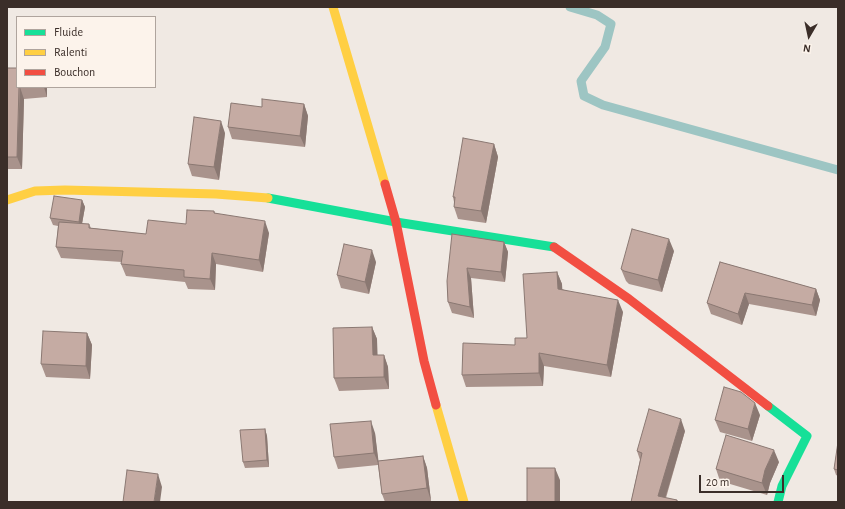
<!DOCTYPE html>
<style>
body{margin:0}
#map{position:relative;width:845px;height:509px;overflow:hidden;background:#f0e9e3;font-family:"Alegreya Sans",sans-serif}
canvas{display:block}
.frame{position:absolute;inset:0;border:8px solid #3b2e29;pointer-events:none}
.legend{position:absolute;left:16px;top:16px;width:140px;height:72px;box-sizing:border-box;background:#fcf3eb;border:1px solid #afa49d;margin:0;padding:5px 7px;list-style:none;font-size:12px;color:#3b2e29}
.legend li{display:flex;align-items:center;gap:8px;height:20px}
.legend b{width:20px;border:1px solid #afa49d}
.north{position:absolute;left:789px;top:16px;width:40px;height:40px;-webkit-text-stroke:3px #fcf3eb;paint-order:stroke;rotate:189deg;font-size:11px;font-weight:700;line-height:16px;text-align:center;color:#3b2e29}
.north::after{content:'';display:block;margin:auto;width:14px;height:18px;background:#3b2e29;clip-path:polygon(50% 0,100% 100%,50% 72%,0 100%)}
.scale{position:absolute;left:699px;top:475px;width:85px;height:18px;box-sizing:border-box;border:2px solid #3b2e29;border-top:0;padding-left:5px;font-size:12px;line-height:14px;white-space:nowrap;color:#3b2e29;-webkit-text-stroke:3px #fcf3eb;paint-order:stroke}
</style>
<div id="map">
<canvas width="845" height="509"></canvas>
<div class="frame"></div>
<ul class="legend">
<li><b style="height:5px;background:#16e098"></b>Fluide</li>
<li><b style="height:5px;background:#ffcf43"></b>Ralenti</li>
<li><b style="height:5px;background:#f24e42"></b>Bouchon</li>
</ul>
<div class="north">N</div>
<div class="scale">20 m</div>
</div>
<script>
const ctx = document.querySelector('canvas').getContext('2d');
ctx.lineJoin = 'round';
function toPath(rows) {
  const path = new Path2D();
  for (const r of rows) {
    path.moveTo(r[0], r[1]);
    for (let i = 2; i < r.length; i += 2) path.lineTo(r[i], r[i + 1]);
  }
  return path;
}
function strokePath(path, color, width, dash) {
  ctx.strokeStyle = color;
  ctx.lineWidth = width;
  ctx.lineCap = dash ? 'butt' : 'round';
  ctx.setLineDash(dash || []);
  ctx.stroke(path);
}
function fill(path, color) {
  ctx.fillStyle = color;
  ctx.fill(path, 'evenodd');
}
strokePath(toPath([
 [570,7,597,15,611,24,605,47,581,81,584,96,603,105,838,170]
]), '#9dc5c3', 9);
strokePath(toPath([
 [268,198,396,222,554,247],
 [768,406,807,436,782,486,778,502]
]), '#16e098', 9);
strokePath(toPath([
 [333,7,385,184],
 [7,200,35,191,65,190,216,194,268,198],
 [436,405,464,502]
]), '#ffcf43', 9);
strokePath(toPath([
 [385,184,396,222,424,361,436,405],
 [554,247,629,299,768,406]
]), '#f24e42', 9);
fill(toPath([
 [7,68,17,87,47,87,47,97,24,99,22,169,7,169],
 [304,104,308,116,305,147,232,139,228,127,262,107],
 [225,133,219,180,192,176,188,164],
 [494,144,498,157,486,223,458,219,454,207,454,202,453,197],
 [82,200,85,207,82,224,89,224,91,228,146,234,186,224,214,211,215,213,269,233,263,272,216,264,215,290,188,289,185,282,126,276,121,264,122,262,61,258,56,247,58,226,53,225,50,218],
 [504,242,508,252,505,282,471,278,474,318,452,313,448,302,447,281],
 [674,251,662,292,629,284,626,281,621,269],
 [376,262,369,294,341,288,337,275],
 [720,262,816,289,820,300,816,316,749,304,742,325,711,314,707,303],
 [557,272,562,284,562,289,623,312,611,377,544,366,543,386,466,387,462,375,527,338],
 [372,327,377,339,377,355,384,355,388,367,389,389,339,391,334,378],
 [87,333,92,345,90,379,46,377,41,364],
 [760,415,752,441,720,432,715,420],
 [265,429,267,436,269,467,245,468,243,462],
 [685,431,666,498,677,500,678,502,631,502,640,460,637,451],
 [375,433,378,461,423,456,427,468,431,501,419,502,385,502,382,494,378,465,338,469,334,457],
 [838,442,838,476,836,475,834,469],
 [779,462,770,483,767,495,720,481,716,469]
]), '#a9938c');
fill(toPath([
 [20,87,24,99,22,169,17,157],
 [44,87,47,87,47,97],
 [304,104,308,116,305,147,300,136],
 [221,121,225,133,219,180,214,167],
 [494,144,498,157,486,223,481,211],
 [82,200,85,207,81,229,79,222],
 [265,221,269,233,263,272,259,260],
 [669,239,674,251,662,292,658,280],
 [504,242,508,252,505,282,501,272],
 [372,250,376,262,369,294,365,282],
 [212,253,216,264,215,290,210,279],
 [467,268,471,278,474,318,470,307],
 [557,272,562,284,563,301,558,289],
 [816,289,820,300,816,316,812,305],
 [745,293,749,304,742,325,738,314],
 [618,300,623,312,611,377,607,365],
 [372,327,377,339,378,367,373,355],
 [87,333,92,345,90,379,86,366],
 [539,353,544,366,543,386,539,373],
 [384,355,388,367,389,389,384,377],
 [755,403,760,415,752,441,748,429],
 [681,419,685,431,664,502,658,496],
 [371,421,375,433,379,465,374,453],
 [265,429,267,436,269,467,267,460],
 [774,450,779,462,770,483,767,495,762,483,765,470],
 [423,456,427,468,431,501,427,488],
 [555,468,560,480,560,502,555,502],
 [158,474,162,487,160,502,154,502]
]), '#8a7872');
const building = toPath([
 [7,68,17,68,17,87,19,87,17,157,7,157,7,68],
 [262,99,304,104,300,136,228,127,231,103,262,107,262,99],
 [194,117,221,121,214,167,188,164,194,117],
 [463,138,494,144,481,211,454,207,455,197,453,197,463,138],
 [54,196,82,200,79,222,50,218,54,196],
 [187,210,214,211,214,213,265,221,259,260,212,253,210,279,184,277,184,270,121,264,123,251,56,247,59,222,89,224,89,228,146,234,148,220,186,224,187,210],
 [632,229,669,239,658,280,624,271,621,269,632,229],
 [452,234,504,242,501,272,467,268,470,307,448,302,447,281,452,234],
 [344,244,372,250,365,282,337,275,344,244],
 [720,262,816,289,812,305,745,293,738,314,707,303,720,262],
 [557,272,558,289,618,300,607,365,539,353,539,373,462,375,463,343,515,345,515,338,527,338,523,274,557,272],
 [372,327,373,355,384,355,384,377,334,378,333,328,372,327],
 [43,331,87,333,86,366,41,364,43,331],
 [724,387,741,392,755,403,748,429,715,420,724,387],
 [649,409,681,419,658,496,677,500,677,502,631,502,642,453,637,451,649,409],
 [371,421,374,453,334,457,330,424,371,421],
 [265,429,267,460,243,462,240,430,265,429],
 [726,435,774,450,765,470,762,483,716,469,726,435],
 [838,442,838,470,834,469,838,442],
 [423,456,427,488,382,494,378,461,423,456],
 [527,468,555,468,555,502,527,502,527,468],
 [127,470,158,474,154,502,123,502,127,470]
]);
fill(building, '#c5aba3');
strokePath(building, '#8a7872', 1);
</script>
